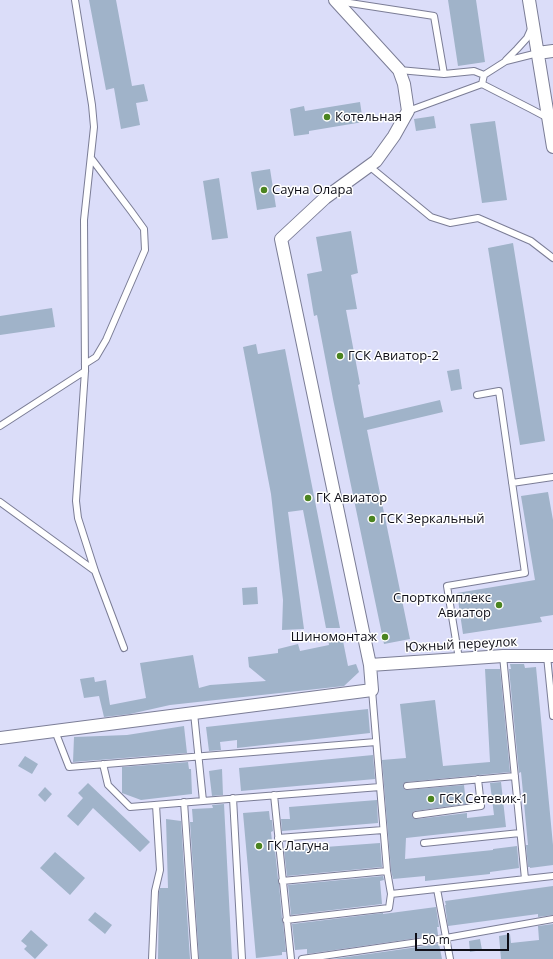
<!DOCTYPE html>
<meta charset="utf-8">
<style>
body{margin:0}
#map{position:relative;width:553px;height:959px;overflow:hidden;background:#dbddf9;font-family:"Open Sans",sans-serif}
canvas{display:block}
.scale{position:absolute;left:415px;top:933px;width:94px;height:18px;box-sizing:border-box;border:2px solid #0e0e17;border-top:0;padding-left:5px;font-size:12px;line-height:14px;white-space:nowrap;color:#0e0e17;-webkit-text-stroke:3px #fff;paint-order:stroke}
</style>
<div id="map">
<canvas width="553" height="959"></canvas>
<div class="scale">50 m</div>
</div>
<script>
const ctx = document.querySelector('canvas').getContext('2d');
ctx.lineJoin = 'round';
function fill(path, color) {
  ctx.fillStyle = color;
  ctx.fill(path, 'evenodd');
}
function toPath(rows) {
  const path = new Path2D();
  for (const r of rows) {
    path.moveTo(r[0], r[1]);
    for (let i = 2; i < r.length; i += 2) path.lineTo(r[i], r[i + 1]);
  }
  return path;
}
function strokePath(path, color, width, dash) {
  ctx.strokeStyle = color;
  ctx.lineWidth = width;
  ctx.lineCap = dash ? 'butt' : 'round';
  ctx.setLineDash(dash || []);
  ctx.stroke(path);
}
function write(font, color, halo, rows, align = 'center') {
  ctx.font = font + ' "Open Sans",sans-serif';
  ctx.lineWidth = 3;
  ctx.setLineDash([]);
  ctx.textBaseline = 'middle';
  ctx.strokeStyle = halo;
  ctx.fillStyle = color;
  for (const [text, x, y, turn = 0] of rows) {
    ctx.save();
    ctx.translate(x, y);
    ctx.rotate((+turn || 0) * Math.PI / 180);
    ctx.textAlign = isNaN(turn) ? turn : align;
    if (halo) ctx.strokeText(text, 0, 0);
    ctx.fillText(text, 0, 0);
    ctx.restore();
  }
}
fill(toPath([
 [89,0,116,0,132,86,144,84,148,101,136,103,140,125,121,129,114,88,106,90],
 [448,0,476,0,485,62,458,66],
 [360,102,363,122,309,131,309,134,294,136,290,109,304,106,305,111],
 [434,116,436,128,416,131,414,119],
 [495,121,507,200,482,203,470,124],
 [270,169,276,207,257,210,251,172],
 [219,178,228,238,212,240,203,181],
 [351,231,358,273,351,275,357,309,346,310,360,384,358,385,364,418,440,400,443,412,367,430,410,639,384,644,333,399,317,315,314,316,307,274,322,271,316,237],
 [513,243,545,441,520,445,488,248],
 [52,308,55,327,0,335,0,316],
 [256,344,258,354,285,349,340,628,326,628,303,510,288,512,304,629,282,630,283,600,271,494,243,347],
 [459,369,462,389,451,391,447,371],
 [548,492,553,520,553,615,540,617,542,622,463,634,457,593,535,580,521,496],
 [257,587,258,604,243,605,242,588],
 [342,636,348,666,356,664,359,672,344,686,170,705,130,714,104,717,99,696,84,698,80,679,94,677,95,682,106,680,110,705,146,698,140,663,193,655,199,688,210,685,266,681,249,667,248,657,278,653,278,649,298,644,300,651,329,645,328,638],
 [510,664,524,664,525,668,536,667,553,845,553,865,530,868,530,867,528,867,526,845,528,845,521,772,519,773,509,669,511,669],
 [485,669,500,669,510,772,407,782,403,784,403,787,405,790,407,790,464,785,466,804,415,811,413,812,412,815,413,818,417,819,467,813,467,818,494,815,490,783,501,782,506,827,406,838,405,859,493,850,493,849,517,846,519,868,490,872,490,874,425,881,425,876,393,879,391,870,382,760,406,758,400,704,435,700,443,766,490,762],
 [368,709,370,733,237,748,237,740,220,742,221,750,209,751,206,727],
 [184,726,187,753,73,762,74,737,127,735],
 [373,755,375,779,241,791,239,768],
 [25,756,38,764,32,774,18,766],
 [188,762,189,769,191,769,192,794,141,800,122,793,122,767],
 [222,769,223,795,212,796,209,771],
 [88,783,150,842,140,852,93,808,78,826,67,816,83,798,78,793],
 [45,787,52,794,45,802,38,795],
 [377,800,378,823,282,831,281,819,290,819,289,807],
 [224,804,232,959,199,959,190,822,193,822,192,809,213,808,212,805],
 [269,811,270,820,272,820,273,831,271,832,273,850,275,850,278,879,278,881,279,884,282,918,282,920,283,923,286,952,282,952,282,955,256,958,243,813],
 [166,819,181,821,190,959,158,959,159,892,160,888,168,888],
 [380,843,382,867,287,876,284,850],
 [55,852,85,878,70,895,40,868],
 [383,876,384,880,380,881,382,904,291,915,288,885],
 [553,886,553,915,538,917,538,914,448,926,445,905,446,905,445,901],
 [436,907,439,927,437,927,438,935,307,954,307,949,295,950,292,924,383,913,383,914],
 [95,912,112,925,105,934,88,920],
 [553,924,553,959,501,959,499,936,510,934,511,943,539,940,538,926],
 [31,930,48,945,35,959,24,949,27,946,21,941],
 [480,939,482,950,470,952,469,941],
 [439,944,442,959,333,959]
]), '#a0b3c9');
const lane = toPath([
 [75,0,92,105,94,127,84,220,85,371,76,501,78,518,95,571,124,648],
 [337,1,434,16,444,74],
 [506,60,517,49,527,38,532,27],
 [399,70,444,74,474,71,484,75,506,61,538,53],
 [482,84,531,109,548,118],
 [408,111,482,84,484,75],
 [369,166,431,217,450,223,478,218,531,241,553,258],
 [85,364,96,357,106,340,145,250,144,229,131,211,91,158],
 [0,426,85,371],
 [512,483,553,477],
 [0,502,95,571],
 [503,656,525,879],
 [547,656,553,716],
 [459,659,447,586,525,573,499,391,477,395],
 [372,690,387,871,391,894,553,876],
 [194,713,203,801,380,787],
 [55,731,69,767,376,742],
 [103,764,108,785,130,807,203,801],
 [407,786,515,776],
 [274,795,291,959],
 [233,798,242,959],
 [184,802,195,959],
 [416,815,481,806,478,779],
 [278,838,383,830],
 [424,843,520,833],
 [282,881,387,871],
 [437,889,450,959],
 [286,920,389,908,391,894],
 [152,959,155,891,160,870,156,805],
 [302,959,446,938,553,919]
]);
const street = toPath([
 [529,0,553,147],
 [538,53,553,51],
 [370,665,503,656,553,656],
 [0,738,372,690,370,665,281,239,325,198,376,161,394,136,408,111,404,84,399,70,335,0]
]);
strokePath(lane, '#7b7d96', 8);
strokePath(street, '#7b7d96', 14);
strokePath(lane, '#fff', 6);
strokePath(street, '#fff', 12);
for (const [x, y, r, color] of [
 [327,117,4,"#4b8420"],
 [264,190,4,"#4b8420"],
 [340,356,4,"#4b8420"],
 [308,498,4,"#4b8420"],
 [372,519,4,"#4b8420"],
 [499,605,4,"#4b8420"],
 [385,637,4,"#4b8420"],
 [431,799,4,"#4b8420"],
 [259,846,4,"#4b8420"]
]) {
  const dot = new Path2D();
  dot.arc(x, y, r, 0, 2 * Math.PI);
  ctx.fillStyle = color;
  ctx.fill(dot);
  strokePath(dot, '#fff', 1.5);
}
write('13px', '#0e0e17', '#fff', [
 ["Котельная",335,117],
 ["Сауна Олара",272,190],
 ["ГСК Авиатор-2",348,356],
 ["ГК Авиатор",316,498],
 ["ГСК Зеркальный",380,519],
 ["Спорткомплекс",491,598,"right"],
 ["Авиатор",491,613,"right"],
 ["Шиномонтаж",377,637,"right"],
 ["ГСК Сетевик-1",439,799],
 ["ГК Лагуна",267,846]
], 'left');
write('13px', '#0e0e17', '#fff', [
 ["Южный переулок",461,645,-3]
]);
</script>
